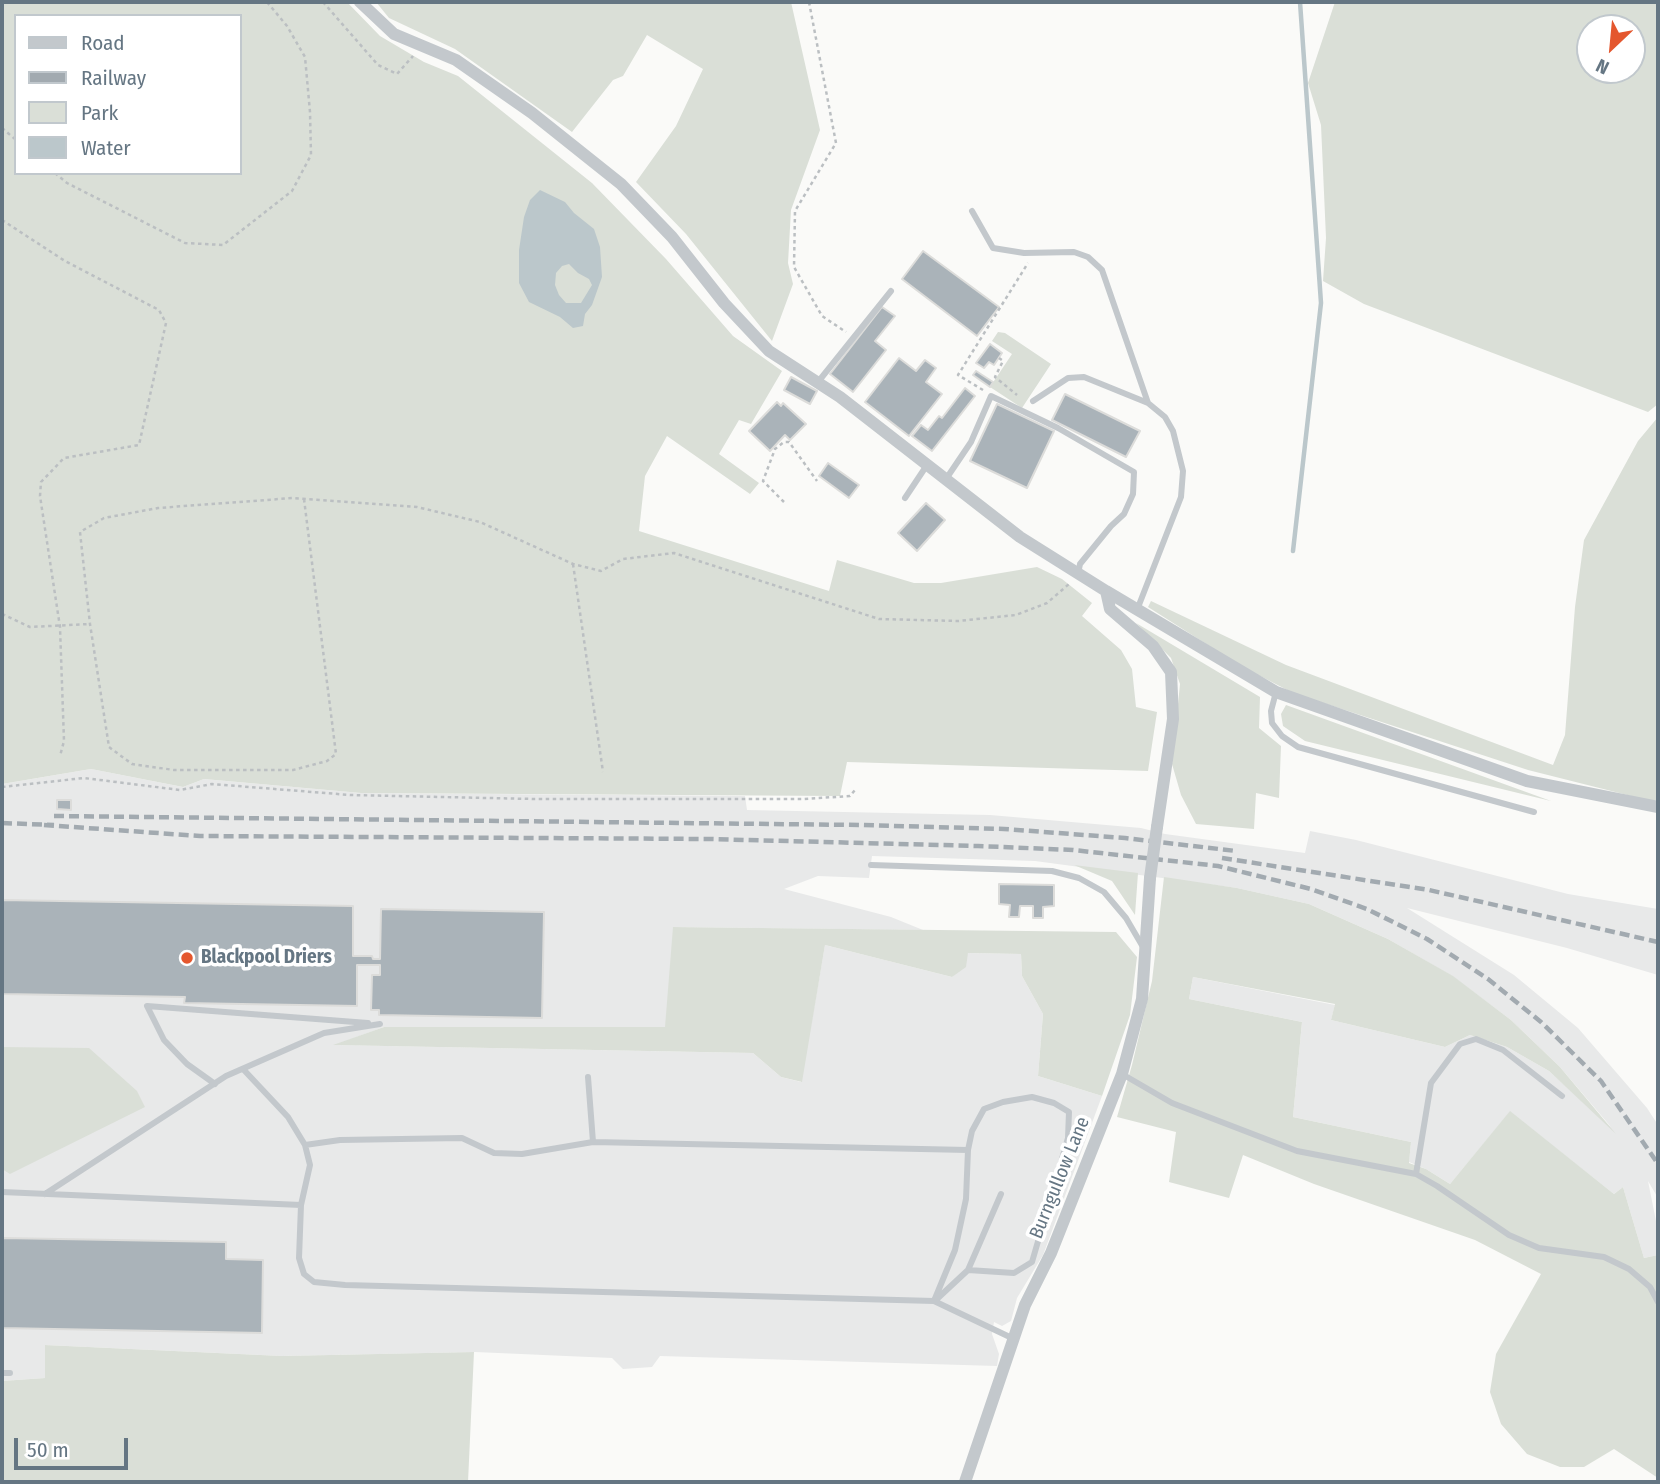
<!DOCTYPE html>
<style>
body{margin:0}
#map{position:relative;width:1660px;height:1484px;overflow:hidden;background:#fafaf8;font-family:"Fira Sans Condensed",sans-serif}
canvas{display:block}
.frame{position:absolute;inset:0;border:4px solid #657683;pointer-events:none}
.legend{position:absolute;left:14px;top:14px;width:228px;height:161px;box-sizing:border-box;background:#fff;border:2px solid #c1c8cd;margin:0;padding:9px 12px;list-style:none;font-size:21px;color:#657683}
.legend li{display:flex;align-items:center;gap:14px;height:35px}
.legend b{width:35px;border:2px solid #c1c8cd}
.north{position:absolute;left:1576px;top:14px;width:70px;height:70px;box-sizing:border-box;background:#fff;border:2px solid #c1c8cd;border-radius:50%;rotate:206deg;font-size:19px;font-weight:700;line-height:28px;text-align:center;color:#657683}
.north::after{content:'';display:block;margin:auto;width:24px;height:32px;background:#e4572e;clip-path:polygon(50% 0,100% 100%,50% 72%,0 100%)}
.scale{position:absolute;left:14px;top:1438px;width:114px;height:32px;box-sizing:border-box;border:4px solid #657683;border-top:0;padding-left:9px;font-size:21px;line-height:24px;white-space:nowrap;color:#657683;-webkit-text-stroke:5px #fff;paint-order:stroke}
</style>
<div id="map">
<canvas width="1660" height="1484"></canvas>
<div class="frame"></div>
<ul class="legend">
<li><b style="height:9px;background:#c3c8cc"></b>Road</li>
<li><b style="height:9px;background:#a2aab0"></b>Railway</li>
<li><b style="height:19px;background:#dadfd7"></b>Park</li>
<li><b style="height:19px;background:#bbc7cb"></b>Water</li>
</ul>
<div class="north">N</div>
<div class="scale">50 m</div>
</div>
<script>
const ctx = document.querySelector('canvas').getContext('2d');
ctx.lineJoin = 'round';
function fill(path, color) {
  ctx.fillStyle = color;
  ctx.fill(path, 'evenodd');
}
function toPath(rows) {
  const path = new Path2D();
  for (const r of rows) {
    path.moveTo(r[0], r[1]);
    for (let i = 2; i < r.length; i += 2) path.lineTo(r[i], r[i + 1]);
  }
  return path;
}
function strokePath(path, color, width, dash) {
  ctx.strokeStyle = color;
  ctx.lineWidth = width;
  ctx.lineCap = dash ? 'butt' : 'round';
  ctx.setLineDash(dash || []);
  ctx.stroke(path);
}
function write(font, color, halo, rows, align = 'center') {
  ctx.font = font + ' "Fira Sans Condensed",sans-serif';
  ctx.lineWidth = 7;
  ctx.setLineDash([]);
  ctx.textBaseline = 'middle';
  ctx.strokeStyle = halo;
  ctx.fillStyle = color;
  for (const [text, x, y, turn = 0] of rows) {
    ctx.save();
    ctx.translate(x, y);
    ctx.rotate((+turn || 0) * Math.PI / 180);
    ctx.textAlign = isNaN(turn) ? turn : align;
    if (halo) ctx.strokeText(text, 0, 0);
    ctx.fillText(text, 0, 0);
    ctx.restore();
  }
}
fill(toPath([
 [91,769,183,787,204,779,361,793,745,796,747,810,990,815,1141,828,1165,834,1305,853,1310,831,1356,840,1568,894,1658,909,1658,975,1567,948,1407,908,1514,975,1578,1028,1647,1108,1658,1125,1658,1198,1648,1181,1658,1231,1658,1255,1644,1258,1623,1187,1614,1194,1510,1112,1450,1184,1426,1169,1409,1162,1411,1142,1293,1117,1302,1022,1189,999,1193,977,1335,1005,1331,1020,1445,1047,1470,1035,1507,1047,1549,1071,1611,1127,1560,1067,1511,1020,1452,976,1388,939,1309,904,1237,888,1035,861,872,856,869,878,818,876,784,889,891,917,923,930,674,927,666,1027,384,1027,335,1045,753,1053,781,1077,801,1082,825,945,952,977,968,953,1021,954,1022,976,1043,1014,1038,1076,1102,1096,1043,1255,1017,1298,1011,1321,1002,1326,994,1322,992,1334,999,1354,997,1366,660,1356,652,1367,623,1369,612,1358,475,1352,282,1356,45,1345,45,1378,2,1381,2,784]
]), '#e8e9e9');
fill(toPath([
 [2,2,347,2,380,36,424,62,458,76,592,183,666,259,733,336,782,371,751,424,739,420,719,454,759,483,750,494,667,436,645,476,639,531,829,591,837,560,914,583,941,583,1037,567,1062,579,1092,603,1082,616,1121,650,1132,669,1136,707,1157,712,1148,771,847,762,840,796,361,793,204,779,183,787,91,769,2,784],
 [16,16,240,16,240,173,16,173],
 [376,2,791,2,820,130,791,210,788,263,793,284,772,341,686,234,636,182,676,126,703,69,647,35,623,76,613,80,572,132,455,49,389,18],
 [1335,2,1658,2,1658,404,1648,412,1364,304,1323,281,1326,238,1321,125,1308,83],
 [1590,28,1632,28,1632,70,1590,70],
 [998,332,1005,333,1051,364,1022,408,990,387,1012,354,992,341],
 [1658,417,1658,801,1647,800,1528,770,1293,693,1241,666,1148,607,1151,601,1286,665,1553,765,1565,735,1575,607,1584,540,1638,441],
 [1136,623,1260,697,1259,728,1281,746,1279,798,1256,793,1254,829,1196,824,1181,795,1172,764,1180,684,1171,658],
 [1286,705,1551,801,1305,741,1283,726,1281,714],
 [1074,865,1138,873,1135,915,1112,881],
 [1164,877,1237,888,1309,904,1388,939,1453,976,1511,1020,1560,1067,1616,1134,1549,1071,1507,1047,1470,1035,1445,1047,1331,1020,1335,1004,1193,977,1189,999,1302,1022,1293,1117,1411,1142,1409,1163,1426,1169,1450,1184,1510,1111,1614,1194,1623,1187,1644,1258,1658,1255,1658,1478,1614,1449,1584,1467,1560,1467,1527,1454,1501,1424,1490,1392,1496,1354,1541,1274,1475,1240,1314,1184,1243,1155,1229,1198,1169,1182,1176,1132,1117,1117,1132,1065,1152,981],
 [673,927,1116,932,1137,957,1130,1015,1102,1096,1038,1076,1043,1014,1022,976,1021,954,968,953,966,967,952,977,825,945,802,1082,781,1077,753,1053,333,1045,384,1027,665,1027],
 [2,1047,89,1048,137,1091,145,1107,10,1174,2,1169],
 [45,1345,282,1356,474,1352,468,1482,2,1482,2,1381,45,1378]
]), '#dadfd7');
fill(toPath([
 [540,190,565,202,574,213,594,229,600,247,602,277,592,305,585,314,583,326,573,328,560,317,529,302,519,283,519,250,524,217,530,200],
 [569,264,578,273,589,279,592,285,581,303,566,303,559,295,555,285,556,273,562,266]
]), '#bbc7cb');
strokePath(toPath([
 [1293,551,1321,303,1300,2]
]), '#bbc7cb', 4.5);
const building = toPath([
 [923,251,999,307,977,336,902,279,923,251],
 [882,307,895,316,875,341,886,350,853,392,830,374,882,307],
 [990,344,1002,353,994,365,989,362,984,368,976,363,990,344],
 [899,358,916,371,925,360,936,368,926,382,942,394,909,436,865,402,899,358],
 [976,371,993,382,990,387,973,375,976,371],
 [791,377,817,391,810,404,784,390,791,377],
 [965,388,975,396,932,451,912,436,921,425,928,430,939,416,942,418,965,388],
 [1065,394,1140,431,1126,457,1052,420,1065,394],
 [777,402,781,406,783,403,806,424,790,440,785,435,770,451,749,431,777,402],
 [997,404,1054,431,1027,488,970,461,997,404],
 [828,463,859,485,849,498,819,476,828,463],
 [926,503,945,520,917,551,898,533,926,503],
 [57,800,71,800,71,810,57,809,57,800],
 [999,884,1054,885,1054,906,1043,907,1043,918,1033,918,1033,906,1020,906,1019,917,1009,917,1010,905,999,904,999,884],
 [2,900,353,906,353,956,372,956,373,959,380,959,381,909,544,912,542,1018,379,1015,379,1010,371,1010,372,975,380,975,380,965,357,965,357,1006,184,1003,185,997,2,994,2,900],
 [3,1238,226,1242,226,1259,263,1260,262,1333,2,1328,3,1238]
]);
fill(building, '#aab3b9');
strokePath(building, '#dcdcda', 2);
strokePath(toPath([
 [323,2,378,65,397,74,413,56],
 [809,2,836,143,795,211,794,267,822,316,846,332],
 [2,128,16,140],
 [55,173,67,183,185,243,223,245,292,191,311,155,310,112,305,57,287,26,267,2],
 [2,220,65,261,159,310,166,323,139,445,64,458,41,482,40,496,60,627,64,741,60,756],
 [999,358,1003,361,995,377,1017,395],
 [983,390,958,375,1028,263],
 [304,499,336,754,327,761,293,770,174,770,132,764,109,747,90,624,80,532,104,518,158,508,293,498,417,507,480,522,573,564,601,571,623,559,674,553,879,619,958,621,1016,615,1047,603,1069,584],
 [784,502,763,481,775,449,784,442,789,442,817,481],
 [573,564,603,772],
 [2,614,30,627,90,624],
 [2,787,84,778,180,790,212,784,350,795,534,799,804,799,850,796,855,790]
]), '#bbbfc2', 2.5, [3.5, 3.5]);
strokePath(toPath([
 [972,211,993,248,1024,253,1074,252,1088,257,1102,270,1148,403],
 [818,382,891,291],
 [1033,401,1068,378,1084,377,1148,403,1165,417,1173,431,1183,471,1181,497,1137,610],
 [946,479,971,442,991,396,1058,428,1134,472,1133,494,1124,514,1111,526,1080,564,1078,574],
 [905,498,927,465],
 [1276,692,1271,711,1272,723,1282,736,1298,747,1534,812],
 [871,865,1052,871,1079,878,1104,892,1126,918,1143,947],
 [243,1069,288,1117,305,1145,310,1165,301,1205,299,1258,304,1274,314,1282,345,1285,934,1301,1014,1339],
 [1122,1074,1172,1103,1297,1151,1416,1174,1437,1186,1509,1235,1539,1248,1604,1257,1629,1269,1650,1287,1658,1302],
 [588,1077,593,1142],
 [215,1084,187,1064,164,1040,147,1006,368,1023],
 [305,1145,340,1140,462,1138,494,1153,522,1154,593,1142,968,1150],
 [1416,1174,1431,1083,1460,1044,1476,1039,1503,1050,1562,1096],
 [2,1192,301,1205],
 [45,1194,226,1076,324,1033,380,1024],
 [938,1298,968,1270,1001,1194],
 [934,1301,955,1250,966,1199,968,1150,972,1131,984,1109,1003,1102,1032,1097,1054,1103,1069,1112,1068,1138,1032,1262,1014,1273,968,1270],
 [2,1373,10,1373]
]), '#c3c8cc', 6);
strokePath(toPath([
 [360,2,394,34,456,60,532,113,621,184,672,237,724,303,769,351,840,397,1020,537,1106,591,1276,692,1527,781,1658,807],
 [1106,591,1110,609,1153,646,1171,672,1173,719,1157,827],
 [965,1482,1025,1305,1051,1253,1122,1074,1142,999,1150,878]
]), '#c3c8cc', 12);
strokePath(toPath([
 [54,816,862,825,1004,829,1125,838,1236,851],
 [2,823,54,825],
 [44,825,200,836,709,839,978,846,1073,850,1218,866,1311,889,1367,909,1427,939,1488,979,1541,1022,1601,1081,1658,1164],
 [1222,858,1429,890,1658,942]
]), '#a2aab0', 4.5, [10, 5]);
strokePath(toPath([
 [1150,878,1157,827]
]), '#c3c8cc', 12);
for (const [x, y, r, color] of [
 [187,958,7,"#e4572e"]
]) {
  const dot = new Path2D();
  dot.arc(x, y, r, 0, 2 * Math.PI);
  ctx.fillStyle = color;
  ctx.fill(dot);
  strokePath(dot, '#fff', 2.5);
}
write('bold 19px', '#657683', '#fff', [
 ["Blackpool Driers",201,958]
], 'left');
write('19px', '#657683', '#fff', [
 ["Burngullow Lane",1060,1178,-68]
]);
</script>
